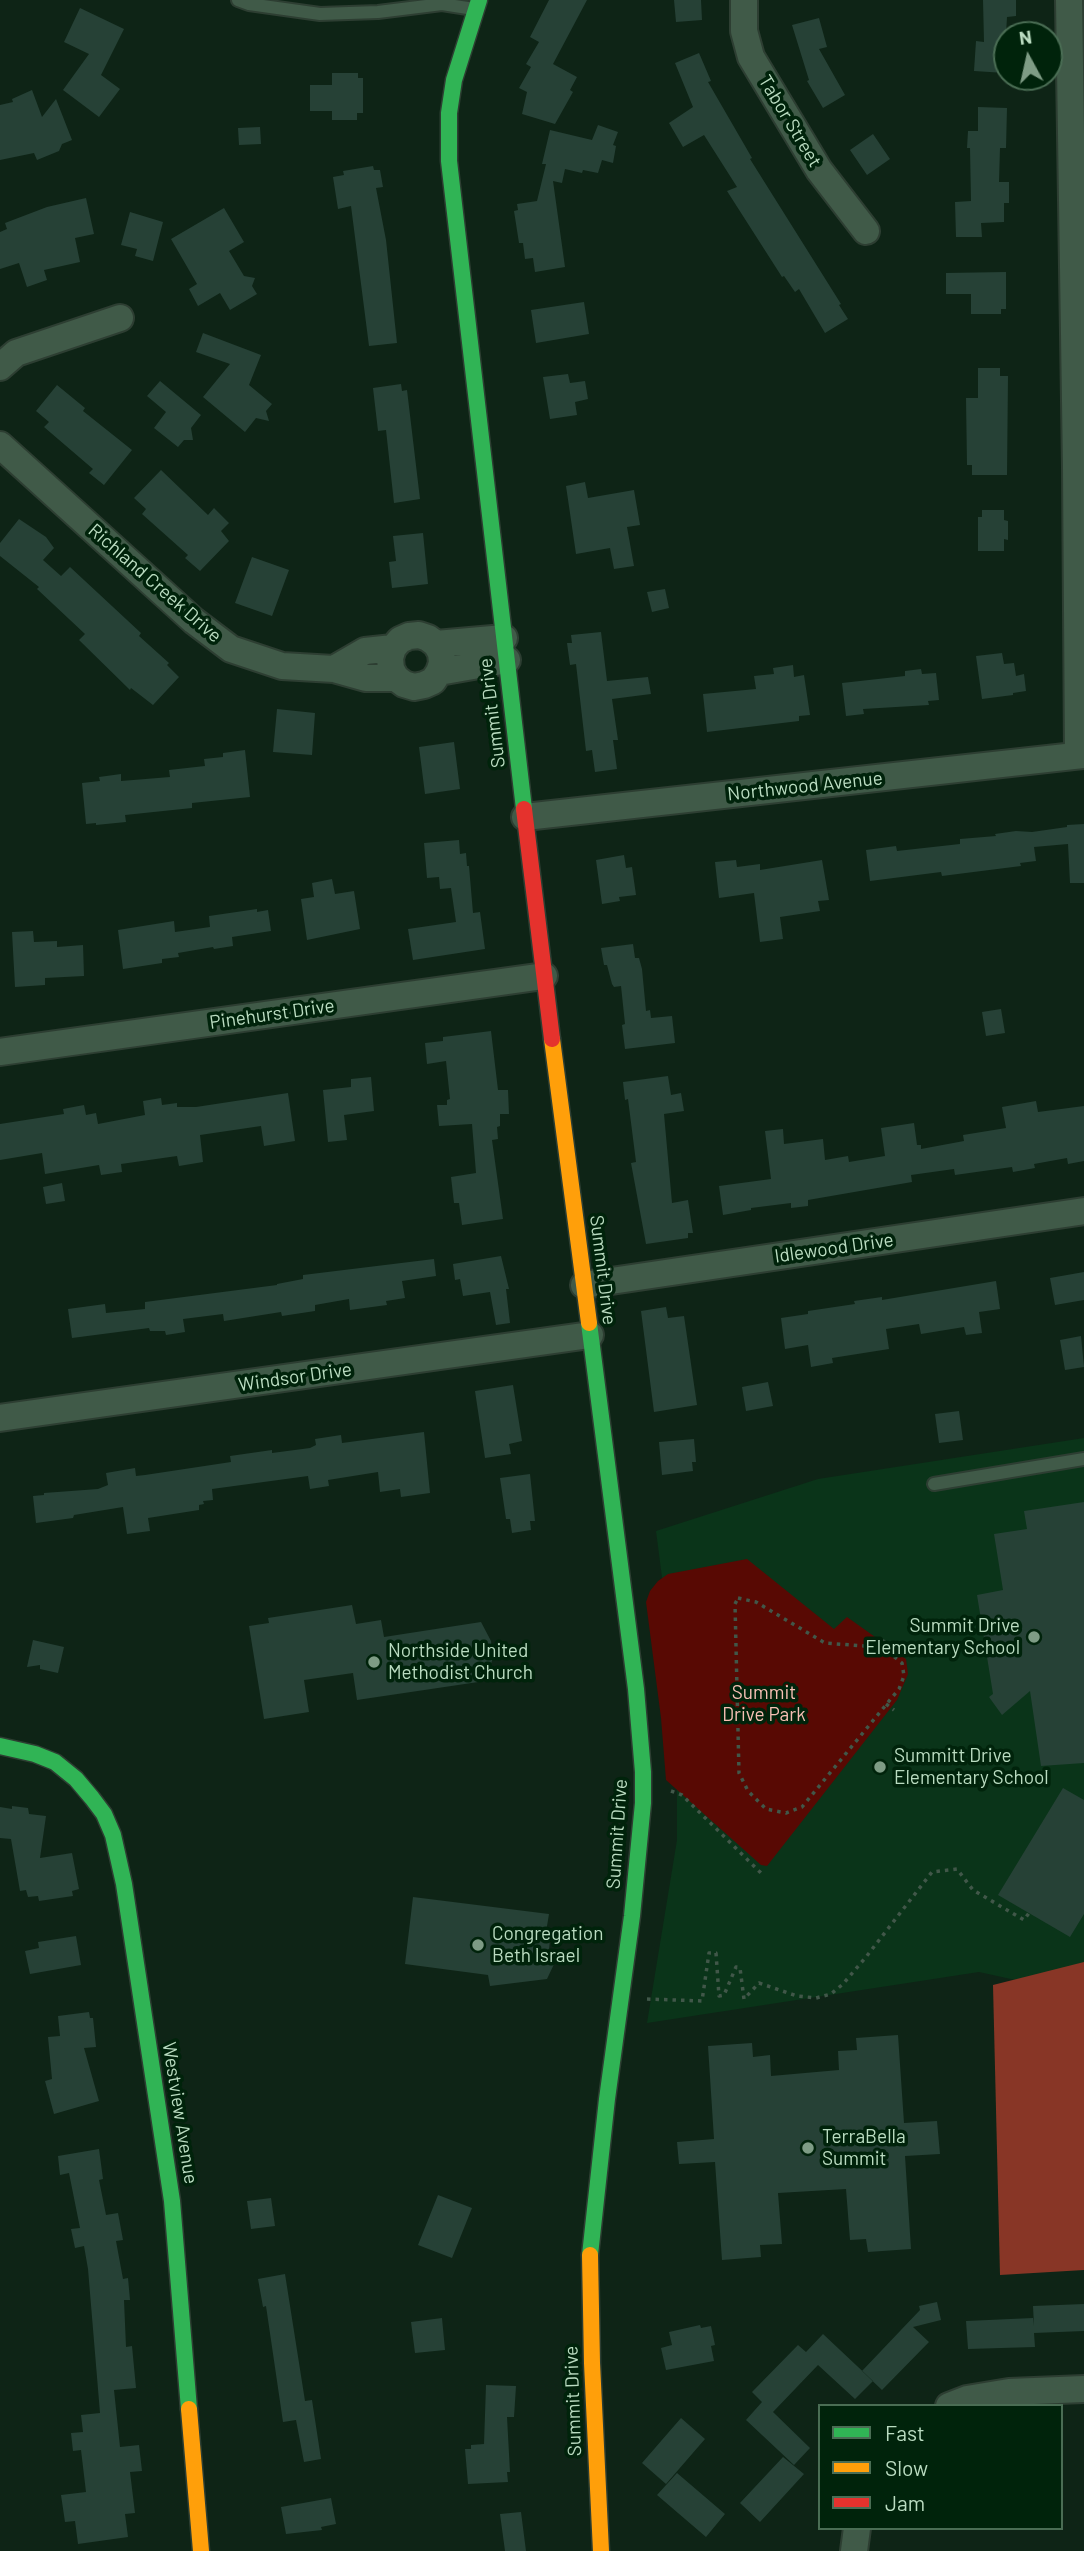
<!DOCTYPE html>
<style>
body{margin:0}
#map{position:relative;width:1084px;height:2551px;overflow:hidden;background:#0e2416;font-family:Barlow,sans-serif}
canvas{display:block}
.legend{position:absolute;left:818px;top:2404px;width:245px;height:126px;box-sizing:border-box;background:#00230b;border:2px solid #4a6d54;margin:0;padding:9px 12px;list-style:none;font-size:21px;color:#badcc1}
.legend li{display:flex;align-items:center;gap:14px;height:35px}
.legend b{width:35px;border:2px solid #4a6d54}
.north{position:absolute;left:993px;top:21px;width:70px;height:70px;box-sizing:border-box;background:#00230b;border:2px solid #4a6d54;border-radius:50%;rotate:352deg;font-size:19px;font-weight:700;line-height:28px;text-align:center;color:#badcc1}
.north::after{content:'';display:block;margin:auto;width:24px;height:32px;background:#7e9c85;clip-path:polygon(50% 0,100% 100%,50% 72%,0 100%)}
</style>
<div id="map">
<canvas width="1084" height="2551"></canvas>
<ul class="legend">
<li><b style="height:9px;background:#30b455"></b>Fast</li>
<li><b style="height:9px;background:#ff9f0a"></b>Slow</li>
<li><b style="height:9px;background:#e5322d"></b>Jam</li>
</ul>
<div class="north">N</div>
</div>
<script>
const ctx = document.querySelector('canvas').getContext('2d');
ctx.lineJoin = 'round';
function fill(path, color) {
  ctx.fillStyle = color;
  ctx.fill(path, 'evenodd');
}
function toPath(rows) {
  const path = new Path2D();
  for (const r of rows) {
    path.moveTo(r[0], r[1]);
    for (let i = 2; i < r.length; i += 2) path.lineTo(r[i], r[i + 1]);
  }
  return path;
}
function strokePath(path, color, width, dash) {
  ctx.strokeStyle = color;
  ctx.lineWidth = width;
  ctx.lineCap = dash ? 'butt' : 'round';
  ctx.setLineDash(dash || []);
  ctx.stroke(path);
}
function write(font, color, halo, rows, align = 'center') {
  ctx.font = font + ' Barlow,sans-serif';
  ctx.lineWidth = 7;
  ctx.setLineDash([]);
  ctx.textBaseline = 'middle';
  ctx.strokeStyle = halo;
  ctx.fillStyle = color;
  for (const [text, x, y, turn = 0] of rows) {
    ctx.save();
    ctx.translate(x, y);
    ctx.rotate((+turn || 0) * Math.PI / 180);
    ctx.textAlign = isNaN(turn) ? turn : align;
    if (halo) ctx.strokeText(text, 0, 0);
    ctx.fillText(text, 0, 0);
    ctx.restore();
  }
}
fill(toPath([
 [1084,1438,1084,1995,979,1972,647,2023,677,1840,677,1693,656,1531,818,1479]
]), '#0a3419');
fill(toPath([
 [747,1559,834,1629,847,1617,906,1659,908,1674,897,1700,767,1866,761,1865,666,1780,661,1718,646,1602,650,1591,658,1581,668,1574]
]), '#580903');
fill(toPath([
 [1084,1962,1084,2270,1000,2275,993,1985]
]), '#883626');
fill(toPath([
 [549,0,587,0,553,64,577,77,570,90,573,92,555,124,522,114,527,92,519,88,531,67,526,64,539,42,530,37],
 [674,0,701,0,702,20,676,22],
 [983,0,1016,0,1016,16,1007,17,1005,52,1007,71,1005,73,974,71,976,41,984,42],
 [80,8,124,29,101,75,120,89,99,117,63,90,89,54,64,42],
 [819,18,827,47,819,49,845,95,823,108,807,81,809,80,792,25],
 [699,53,711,81,708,82,752,158,750,159,841,304,839,305,848,319,825,333,799,289,795,292,784,276,782,277,727,191,737,187,704,135,683,147,669,123,693,107,675,63],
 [332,73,358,73,358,78,363,78,363,113,357,113,357,120,332,120,332,111,310,111,310,85,332,85],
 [32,90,42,117,56,99,72,140,62,144,59,151,37,160,34,153,0,160,0,105,13,102,12,99],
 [978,107,1007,108,1006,148,1000,148,999,182,1009,182,1009,203,1004,203,1004,222,981,223,982,237,956,237,955,202,971,201,970,148,967,148,968,131,978,131],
 [598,125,618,132,613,145,616,146,613,163,602,160,598,173,583,170,582,173,565,169,562,183,553,181,565,267,535,272,533,258,525,259,523,243,519,243,514,211,518,210,517,204,537,201,546,164,542,164,550,130,592,140],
 [260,127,261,144,239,145,238,128],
 [873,134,890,159,867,175,850,150],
 [373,166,374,170,380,170,383,187,376,188,386,240,397,343,369,346,351,206,338,209,333,177,344,175,343,171],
 [86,198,94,234,75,238,80,262,44,270,47,280,27,287,19,263,0,269,0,232,7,229,5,223,47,207],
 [224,208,244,242,229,251,244,276,255,278,252,286,257,294,230,310,220,293,198,306,189,289,197,284,171,239],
 [130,212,163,222,153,261,135,256,137,249,121,245],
 [1006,272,1006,309,1001,309,1001,314,971,314,971,294,946,294,946,273],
 [584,302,589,334,536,343,531,310],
 [203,333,261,355,249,385,272,404,266,411,269,421,256,418,245,432,203,397,230,364,196,352],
 [978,368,1000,368,1000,376,1008,376,1007,475,972,475,972,465,967,465,966,398,978,398],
 [568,374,570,383,585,381,588,399,575,402,577,415,550,419,543,377],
 [160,381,201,415,191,428,193,440,184,440,178,447,154,428,166,412,147,396],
 [401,384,402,391,407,390,420,499,394,503,386,430,378,431,373,388],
 [57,385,85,408,83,411,132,450,104,485,89,473,93,469,44,427,49,422,36,411],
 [161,470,208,515,214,508,229,523,221,531,229,541,200,571,185,558,188,555,142,514,146,509,134,498],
 [585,482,588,498,634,490,640,525,627,527,634,566,614,569,610,548,576,554,566,486],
 [982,510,1004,510,1004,520,1008,521,1008,540,1004,539,1004,551,978,551,978,517,982,517],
 [19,519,46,537,54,548,43,560,61,576,70,567,141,633,139,636,169,663,167,665,179,677,153,705,131,688,130,690,79,640,85,634,37,589,39,587,0,556,0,543],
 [423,533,428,584,392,588,389,562,396,561,393,536],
 [252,557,289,570,272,616,235,603],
 [665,589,669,608,652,612,647,592],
 [601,632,607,681,648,677,651,694,612,699,618,740,613,740,617,769,595,772,592,750,586,751,576,664,570,665,567,643,572,643,571,635],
 [1002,653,1004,664,1014,663,1016,676,1024,674,1026,691,1013,693,1013,695,982,699,976,656],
 [793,665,794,677,804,675,810,715,799,716,799,721,707,732,703,694,756,689,754,676,774,674,773,668],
 [921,669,922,674,936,673,939,700,928,701,929,705,863,709,864,714,846,716,842,683,905,676,905,671],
 [277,709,315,713,312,755,273,752],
 [454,742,460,789,425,794,419,747],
 [245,750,250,797,192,803,192,808,125,815,126,822,96,825,96,823,86,824,82,783,100,781,99,777,121,774,121,781,170,777,169,770,205,766,204,759,223,757,223,753],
 [1084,824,1084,883,1070,883,1068,844,1034,847,1036,861,1020,863,1021,866,942,876,941,872,870,881,866,850,896,846,897,851,960,844,960,839,996,836,995,834,1016,831,1032,832,1067,827,1067,825],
 [459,840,460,854,466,853,467,866,469,866,473,913,480,912,485,949,413,960,408,929,456,922,451,888,440,889,439,877,427,878,424,843],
 [624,855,626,868,632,867,636,895,619,897,620,901,602,904,596,860],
 [736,860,737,867,760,864,760,870,822,860,829,900,818,901,820,911,780,917,783,939,760,942,754,893,719,898,715,862],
 [332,879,335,894,354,891,360,929,307,940,301,899,314,897,312,883],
 [257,909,257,912,268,910,271,931,232,937,233,946,214,949,213,947,178,953,179,957,162,959,162,963,123,969,118,930,174,921,175,932,210,927,209,916],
 [33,931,34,942,57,941,57,947,83,945,84,976,45,978,45,985,15,987,12,932],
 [633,944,635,958,639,958,642,969,646,1011,650,1010,651,1018,672,1016,675,1043,625,1049,622,1025,625,1024,621,986,614,987,612,984,607,965,604,965,601,948],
 [1001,1009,1005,1033,986,1036,982,1012],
 [491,1031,498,1090,508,1090,509,1114,500,1114,500,1126,497,1127,498,1139,492,1140,503,1219,462,1225,459,1203,454,1203,451,1177,476,1173,472,1124,439,1126,437,1105,447,1105,447,1100,450,1099,446,1061,427,1064,425,1043,443,1041,443,1037],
 [668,1076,671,1095,681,1093,684,1111,664,1114,672,1203,688,1200,693,1233,688,1233,688,1238,646,1244,631,1163,636,1162,628,1099,625,1100,623,1082],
 [371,1077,374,1111,344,1115,347,1140,328,1142,323,1090,351,1087,351,1079],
 [288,1093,295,1141,264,1146,261,1126,200,1135,203,1162,179,1166,177,1156,121,1164,122,1172,101,1175,99,1165,45,1174,42,1153,0,1160,0,1124,64,1114,63,1109,84,1105,86,1115,96,1113,98,1124,145,1115,143,1101,161,1098,162,1105,177,1103,177,1107,196,1107],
 [1036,1101,1038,1112,1084,1106,1084,1161,1068,1164,1067,1158,1034,1164,1035,1168,1013,1172,1012,1167,955,1175,954,1169,911,1175,912,1182,808,1200,808,1206,791,1208,791,1203,751,1208,751,1210,723,1215,719,1186,771,1179,765,1131,783,1129,784,1144,823,1139,825,1160,848,1156,849,1162,885,1156,881,1128,914,1123,917,1145,921,1145,921,1149,964,1141,963,1135,1006,1128,1002,1107],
 [62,1183,65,1201,46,1204,43,1187],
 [501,1256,509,1289,506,1289,510,1323,496,1325,490,1292,463,1296,460,1279,455,1280,453,1264],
 [434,1259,436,1276,402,1281,405,1298,386,1301,387,1305,350,1310,349,1299,315,1305,315,1311,282,1316,281,1312,224,1321,223,1314,183,1319,185,1332,166,1335,165,1331,150,1331,149,1328,72,1338,68,1309,105,1304,106,1313,145,1309,145,1302,277,1285,277,1284,303,1279,303,1275],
 [1084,1272,1084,1300,1055,1305,1050,1278],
 [996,1281,1000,1309,979,1312,982,1333,966,1335,964,1327,921,1334,919,1324,886,1329,889,1349,832,1358,833,1363,811,1367,808,1345,785,1349,781,1318,808,1314,808,1311,855,1304,854,1301,882,1297,882,1300],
 [666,1307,668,1318,684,1316,697,1405,654,1412,641,1311],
 [1081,1336,1084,1367,1065,1370,1060,1340],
 [768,1382,773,1406,746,1411,742,1387],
 [513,1385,522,1441,509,1444,511,1454,485,1458,475,1391],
 [959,1411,963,1440,939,1443,935,1414],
 [424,1432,430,1493,401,1497,400,1489,380,1492,378,1472,328,1480,329,1486,310,1489,308,1476,212,1489,213,1500,203,1501,204,1504,199,1505,199,1510,148,1518,150,1531,127,1534,123,1507,74,1515,73,1518,36,1523,33,1496,44,1495,44,1493,98,1489,108,1485,106,1473,135,1468,136,1476,145,1475,231,1462,230,1456,272,1450,272,1453,310,1448,316,1445,315,1439,341,1435,342,1443],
 [694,1439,696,1462,692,1462,693,1471,662,1475,659,1442],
 [530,1474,535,1521,530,1521,531,1530,512,1533,510,1519,506,1519,500,1478],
 [1084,1502,1084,1763,1041,1766,1030,1691,1002,1715,989,1697,993,1694,977,1595,1003,1590,994,1534,1027,1529,1024,1511],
 [352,1605,356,1624,381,1620,384,1637,481,1622,491,1641,493,1658,485,1681,357,1700,353,1673,304,1680,309,1712,264,1719,249,1626,269,1623,268,1618],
 [33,1640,64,1647,58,1673,40,1669,40,1665,27,1667],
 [1063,1788,1084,1800,1084,1914,1070,1937,998,1895],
 [12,1806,28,1808,29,1814,46,1816,40,1858,72,1853,79,1889,72,1891,73,1896,39,1901,38,1896,28,1897,26,1890,20,1891,11,1839,0,1838,0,1807,12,1809],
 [413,1897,549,1914,545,1938,550,1939,549,1950,554,1954,555,1962,547,1979,490,1986,488,1975,405,1964],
 [76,1936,81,1965,30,1974,25,1951,39,1948,38,1942],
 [89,2012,90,2018,93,2018,96,2047,84,2048,99,2101,54,2114,45,2081,52,2079,48,2037,60,2036,58,2016],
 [898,2035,904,2123,937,2121,940,2154,905,2156,911,2249,868,2252,866,2239,850,2240,846,2189,778,2193,782,2244,760,2245,761,2257,722,2260,715,2162,679,2164,677,2142,714,2139,708,2046,752,2043,753,2057,770,2055,771,2076,839,2070,838,2051,857,2050,856,2038],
 [99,2149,103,2179,99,2180,106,2215,118,2213,123,2240,116,2241,123,2279,128,2278,130,2300,124,2300,126,2347,132,2346,136,2388,114,2390,120,2447,139,2445,142,2471,130,2472,135,2513,125,2514,128,2537,78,2544,75,2521,65,2522,61,2495,86,2492,81,2450,73,2451,71,2433,83,2432,81,2415,100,2413,88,2269,84,2246,75,2248,71,2229,80,2228,69,2173,60,2175,58,2156],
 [438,2195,472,2208,452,2258,418,2245],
 [271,2198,275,2226,251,2229,247,2201],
 [285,2274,305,2401,312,2400,321,2459,304,2462,296,2420,283,2422,266,2306,263,2307,258,2279],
 [937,2302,941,2320,913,2327,929,2342,882,2390,862,2371,920,2310,919,2306],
 [1084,2304,1084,2331,1034,2333,1035,2347,968,2349,966,2321,1033,2318,1034,2326,1033,2306],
 [442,2318,445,2350,415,2353,411,2322],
 [700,2325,701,2328,711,2326,715,2345,711,2346,714,2361,666,2370,661,2348,672,2345,669,2332],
 [823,2334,873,2381,855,2399,818,2365,773,2412,810,2448,794,2465,746,2420,762,2402,752,2392,798,2345,806,2352],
 [486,2385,516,2386,514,2417,507,2417,510,2472,507,2472,508,2482,468,2484,465,2449,471,2449,471,2445,484,2444],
 [681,2418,705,2439,666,2484,642,2463],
 [783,2457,804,2474,760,2522,740,2503],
 [677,2473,725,2514,706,2537,657,2495],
 [331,2498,336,2524,321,2527,322,2530,286,2534,281,2507],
 [521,2512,526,2551,505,2551,500,2514]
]), '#264136');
const lane = toPath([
 [238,0,249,4,320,14,378,12,442,4,474,9],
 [934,1484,1084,1459]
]);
const street = toPath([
 [744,0,744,31,751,57,819,170,866,231],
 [1069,0,1076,468,1078,755],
 [0,367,16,353,120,318],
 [0,445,194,621,231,649,282,666,334,669,366,678,396,678,404,684,414,687,424,685,433,681,439,672,442,663,441,653,436,644,428,638,419,635,409,636,400,640,393,648,390,658,391,669,396,678],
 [436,644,504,638],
 [334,669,365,651,393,648],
 [439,672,507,660],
 [525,817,1084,755],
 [0,1052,544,976],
 [584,1285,1084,1211],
 [0,1418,590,1335],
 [949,2406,967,2399,1009,2392,1084,2389],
 [854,2551,857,2528]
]);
const fast = toPath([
 [479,0,454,80,449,113,449,161,524,809],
 [589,1323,636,1689,643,1772,643,1803,632,1916,607,2099,590,2255],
 [0,1746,35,1754,55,1762,76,1779,92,1798,104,1814,113,1835,124,1884,172,2201,189,2409]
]);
const slow = toPath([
 [552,1039,589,1323],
 [590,2255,592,2363,601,2551],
 [189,2409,201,2551]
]);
const jam = toPath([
 [524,809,552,1039]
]);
strokePath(lane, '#2d3e32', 16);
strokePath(street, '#2d3e32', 30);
strokePath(fast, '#2d3e32', 19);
strokePath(slow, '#2d3e32', 19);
strokePath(jam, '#2d3e32', 19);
strokePath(toPath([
 [738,1598,756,1602,825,1643,864,1646,892,1655,902,1663,904,1676,899,1689,802,1807,786,1813,766,1809,748,1791,739,1773,735,1604,738,1598],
 [880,1651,885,1637],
 [886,1704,894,1710],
 [671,1791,682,1795,763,1875],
 [647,1999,702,2001,709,1953,716,1953,719,1996,724,1995,736,1967,740,1968,744,1999,759,1983,797,1996,816,1998,831,1994,843,1984,866,1957,932,1872,957,1869,973,1890,1024,1920,1029,1913]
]), '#415749', 3.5, [3.5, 5]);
strokePath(lane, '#405a48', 12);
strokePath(street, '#405a48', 26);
strokePath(fast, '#30b455', 16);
strokePath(slow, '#ff9f0a', 16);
strokePath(jam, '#e5322d', 16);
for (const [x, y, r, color] of [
 [1034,1637,7,"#7e9c85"],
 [374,1662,7,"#7e9c85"],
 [880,1767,7,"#7e9c85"],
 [478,1945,7,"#7e9c85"],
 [808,2148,7,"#7e9c85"]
]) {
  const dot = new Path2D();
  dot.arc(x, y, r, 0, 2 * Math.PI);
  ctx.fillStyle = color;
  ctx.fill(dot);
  strokePath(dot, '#00230b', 2.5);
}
write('19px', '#badcc1', '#00230b', [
 ["Tabor Street",790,121,59],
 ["Richland Creek Drive",155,583,41],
 ["Summit Drive",492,713,-97],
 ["Northwood Avenue",805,786,-6],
 ["Pinehurst Drive",272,1014,-8],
 ["Idlewood Drive",834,1248,-8],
 ["Summit Drive",603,1270,83],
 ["Windsor Drive",295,1377,-8],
 ["Summit Drive",617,1834,-86],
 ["Westview Avenue",180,2113,81],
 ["Summit Drive",573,2401,-92]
]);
write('19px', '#badcc1', '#00230b', [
 ["Summit Drive",1020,1626,"right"],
 ["Elementary School",1020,1648,"right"],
 ["Northside United",388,1651],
 ["Methodist Church",388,1673],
 ["Summitt Drive",894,1756],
 ["Elementary School",894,1778],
 ["Congregation",492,1934],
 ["Beth Israel",492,1956],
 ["TerraBella",822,2137],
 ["Summit",822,2159]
], 'left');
write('19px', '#f7c0b5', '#00230b', [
 ["Summit",764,1693],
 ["Drive Park",764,1715]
]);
</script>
